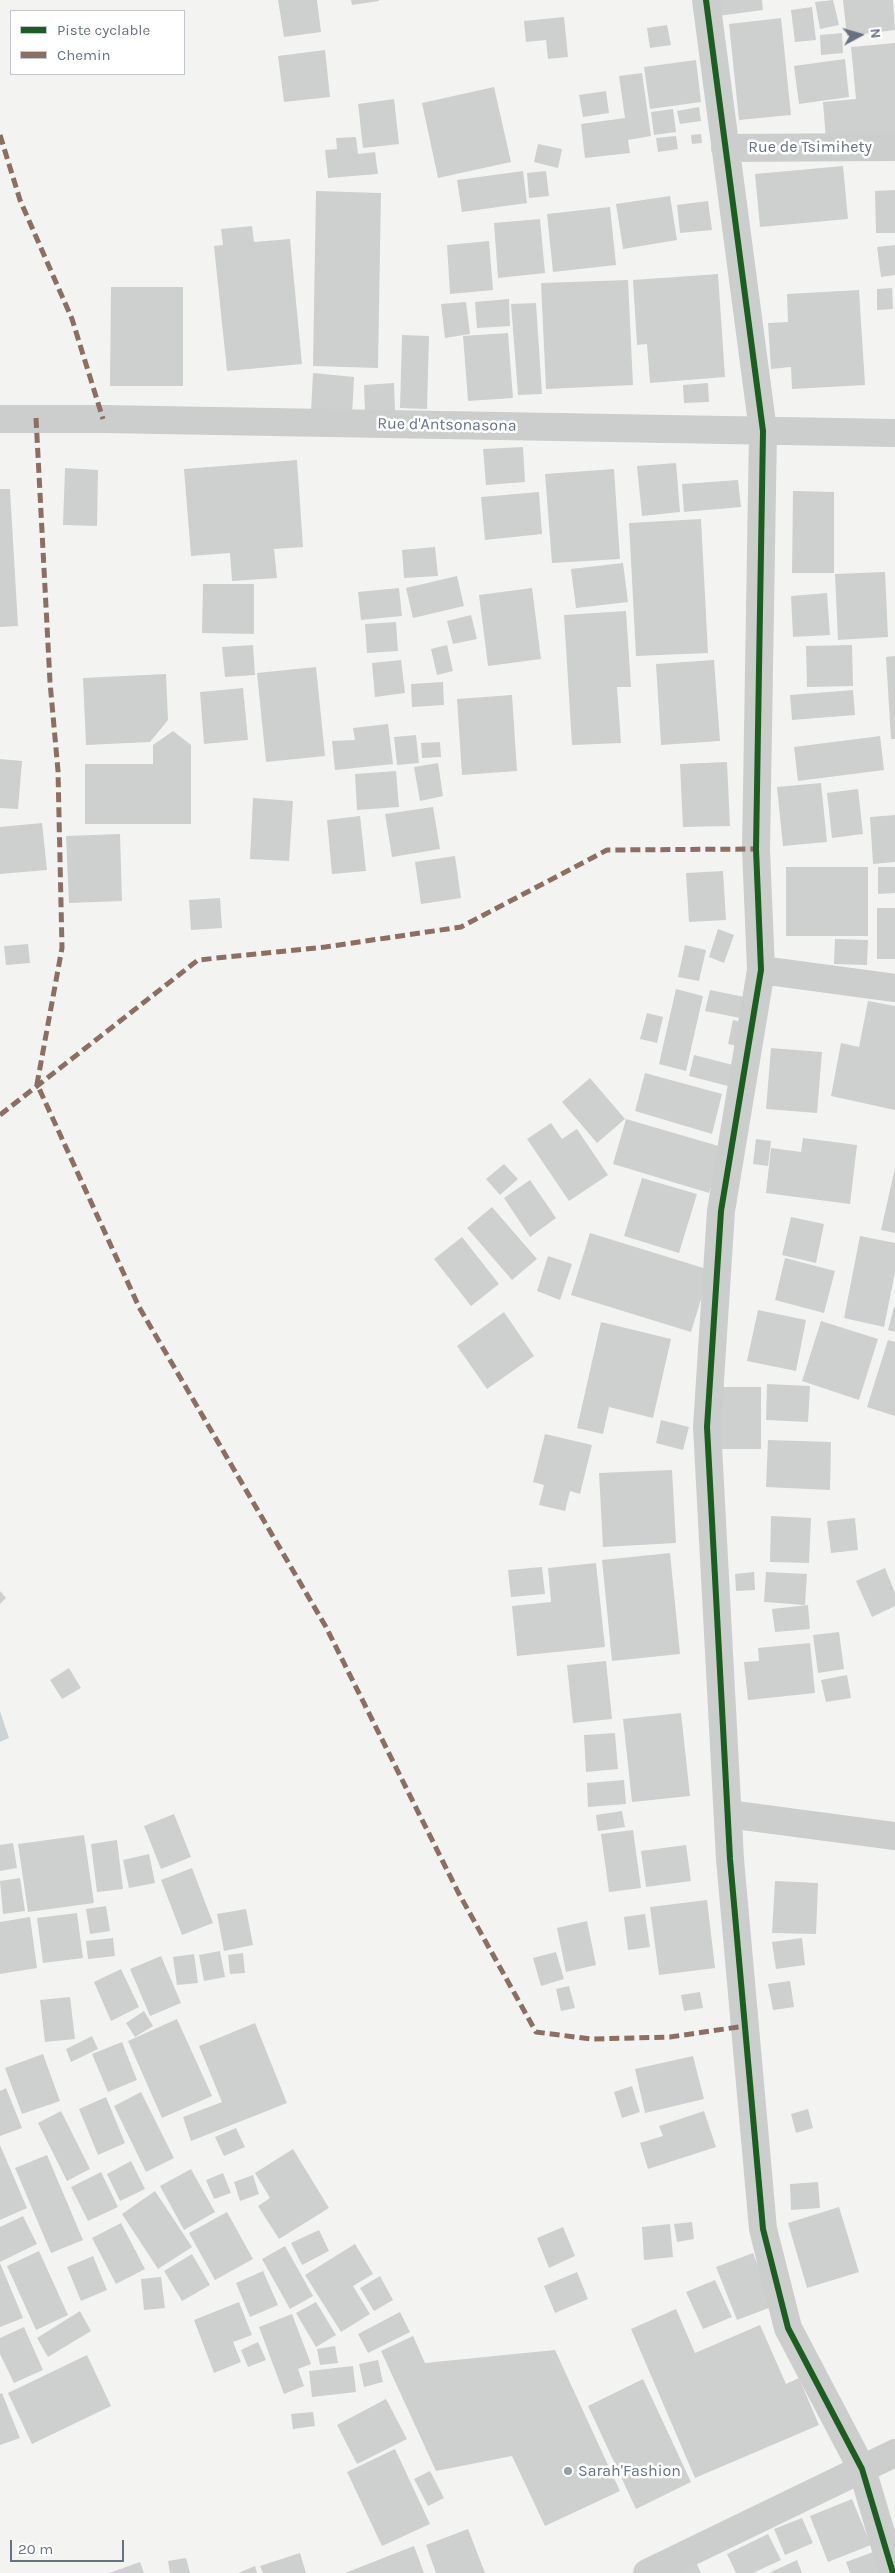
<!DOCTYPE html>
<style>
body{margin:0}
#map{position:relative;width:895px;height:2573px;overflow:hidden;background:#f3f4f2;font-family:Karla,sans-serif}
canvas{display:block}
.legend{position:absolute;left:10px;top:10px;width:175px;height:65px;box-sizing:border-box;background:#fff;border:1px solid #c1c7cd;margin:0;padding:6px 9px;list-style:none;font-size:15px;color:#657281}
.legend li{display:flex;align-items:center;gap:10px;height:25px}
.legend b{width:25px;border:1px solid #c1c7cd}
.north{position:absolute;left:835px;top:10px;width:50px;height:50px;-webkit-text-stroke:4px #fff;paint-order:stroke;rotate:84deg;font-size:14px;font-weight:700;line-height:20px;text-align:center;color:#657281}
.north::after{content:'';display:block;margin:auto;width:18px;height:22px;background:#657281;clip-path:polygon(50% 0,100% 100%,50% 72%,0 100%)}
.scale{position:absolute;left:10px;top:2540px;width:114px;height:22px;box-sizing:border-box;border:2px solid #657281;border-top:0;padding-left:6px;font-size:15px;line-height:18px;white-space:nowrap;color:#657281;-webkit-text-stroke:4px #fff;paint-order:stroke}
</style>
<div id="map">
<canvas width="895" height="2573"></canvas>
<ul class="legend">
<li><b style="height:6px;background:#1b5e20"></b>Piste cyclable</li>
<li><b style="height:6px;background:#8d6e63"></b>Chemin</li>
</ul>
<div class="north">N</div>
<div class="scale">20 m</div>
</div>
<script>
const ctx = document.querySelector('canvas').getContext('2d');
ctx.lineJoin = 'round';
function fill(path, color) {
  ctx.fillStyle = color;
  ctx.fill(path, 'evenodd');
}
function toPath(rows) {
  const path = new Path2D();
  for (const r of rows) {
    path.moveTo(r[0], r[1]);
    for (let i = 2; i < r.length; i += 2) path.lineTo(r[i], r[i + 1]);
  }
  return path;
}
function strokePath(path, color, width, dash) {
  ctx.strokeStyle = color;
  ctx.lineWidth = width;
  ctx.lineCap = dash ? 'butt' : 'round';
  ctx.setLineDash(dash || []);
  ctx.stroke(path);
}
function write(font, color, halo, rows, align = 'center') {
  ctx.font = font + ' Karla,sans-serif';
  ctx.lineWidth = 5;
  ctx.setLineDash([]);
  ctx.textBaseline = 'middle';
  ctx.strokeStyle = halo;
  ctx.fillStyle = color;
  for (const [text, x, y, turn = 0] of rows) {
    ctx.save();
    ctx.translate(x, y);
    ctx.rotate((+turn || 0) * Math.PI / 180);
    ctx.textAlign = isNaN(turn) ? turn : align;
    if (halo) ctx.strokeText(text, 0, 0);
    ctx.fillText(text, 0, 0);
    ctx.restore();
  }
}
fill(toPath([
 [0,1711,9,1738,0,1742]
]), '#ccd3d7');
fill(toPath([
 [278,0,317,0,321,32,284,37],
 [351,0,379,0,379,1,352,5],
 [716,0,762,0,763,10,718,16],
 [833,0,839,25,820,29,815,2],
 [843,0,893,0,895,30,847,36],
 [812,7,816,40,795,42,791,10],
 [564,17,568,57,548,59,546,40,526,42,524,21],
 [781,18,791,115,739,120,729,24],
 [667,25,671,45,650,48,647,28],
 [842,33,843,53,821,55,820,35],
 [895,43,895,133,826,140,823,102,856,99,851,47],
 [325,50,330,97,284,102,278,56],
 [845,59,849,97,799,104,794,66],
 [696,60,701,102,650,109,644,67],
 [642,73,651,136,628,140,630,153,585,158,581,124,625,118,619,76],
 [494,87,511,162,438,178,422,103],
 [606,91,609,113,583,117,579,95],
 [394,99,399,144,363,148,358,104],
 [699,107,701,121,680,124,677,111],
 [673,109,676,132,654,135,651,112],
 [701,134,702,143,692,144,691,135],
 [676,136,678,149,658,152,656,138],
 [356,137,358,154,375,152,378,174,328,178,325,150,337,149,336,138],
 [538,144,562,149,558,168,534,162],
 [843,166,848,219,760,227,755,174],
 [523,171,527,203,462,212,457,180],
 [546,171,549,196,529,198,527,173],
 [895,190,895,233,876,233,875,191],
 [316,191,381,193,378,368,313,366],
 [670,196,677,240,623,249,616,204],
 [708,201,712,230,680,233,677,205],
 [610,207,616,265,553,272,547,214],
 [540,219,545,273,498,278,494,223],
 [252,226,254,242,290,239,302,364,227,371,214,246,223,245,221,229],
 [489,241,493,290,450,294,447,245],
 [895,245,895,275,881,277,877,247],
 [718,274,725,377,650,383,647,344,637,345,633,280],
 [628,280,633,385,546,389,541,283],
 [111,287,183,287,183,386,110,386],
 [892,288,893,309,877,310,877,289],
 [859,290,865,385,792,389,791,367,771,369,768,323,788,322,787,294],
 [509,299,510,326,477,328,475,302],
 [466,302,470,334,445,338,441,304],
 [536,303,542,394,518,395,511,304],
 [508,333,513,398,468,401,463,336],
 [402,335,429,336,427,409,400,408],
 [313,373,354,377,352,415,311,412],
 [394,383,395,411,365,412,364,385],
 [708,383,709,402,684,403,683,385],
 [523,447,525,482,486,485,483,449],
 [297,460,303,547,274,549,277,578,232,581,230,553,191,556,184,469],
 [676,463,680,512,642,516,637,466],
 [65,468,98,470,97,526,63,525],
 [614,469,620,559,552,563,545,474],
 [738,480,741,507,684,512,682,484],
 [0,489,10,489,18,626,0,627],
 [793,491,834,492,834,573,792,573],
 [539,492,542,534,485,540,481,497],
 [701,519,708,653,636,656,629,523],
 [435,547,438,576,404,578,402,550],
 [623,563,628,602,576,608,571,569],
 [885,572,888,637,838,640,835,574],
 [457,576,464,606,413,618,406,588],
 [203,584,254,584,254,634,202,633],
 [399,588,402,616,361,620,358,592],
 [532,588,541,659,488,666,479,595],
 [827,593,830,635,793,637,791,596],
 [626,611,631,687,617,687,621,743,572,745,564,615],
 [471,615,477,639,453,644,447,621],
 [396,622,398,651,367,653,365,624],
 [253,645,255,675,225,677,222,647],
 [447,645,453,671,437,675,431,649],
 [852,645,853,686,807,687,806,646],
 [895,656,895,739,891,739,886,657],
 [401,660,405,693,375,697,372,663],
 [714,660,720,741,661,745,656,664],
 [316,667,325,756,266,762,257,673],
 [166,674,168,720,150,742,86,745,83,678],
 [443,682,444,705,412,707,411,684],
 [243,688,248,740,204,744,200,692],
 [853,690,855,715,792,720,790,695],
 [512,695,517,771,462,775,457,699],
 [388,724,393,764,335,770,332,741,355,740,353,728],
 [173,731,191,745,191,824,85,824,85,764,153,764,153,745],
 [416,735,419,763,397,765,394,737],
 [880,736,884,770,798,781,794,747],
 [440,742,441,757,422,758,421,743],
 [0,759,22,761,18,809,0,808],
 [727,762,730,826,683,827,680,764],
 [438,763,443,796,420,801,414,767],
 [396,771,399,807,357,810,355,774],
 [821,783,827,842,783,846,777,787],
 [858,789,863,834,832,838,827,793],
 [253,798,293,801,289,861,250,859],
 [433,807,440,849,392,857,385,814],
 [895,815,895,862,873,864,870,817],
 [360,816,366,871,332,874,327,820],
 [42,823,47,870,0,874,0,827],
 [120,834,122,901,69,903,66,836],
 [455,856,461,898,421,904,415,862],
 [786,867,868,867,868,936,786,936],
 [878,867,895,867,895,893,878,894],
 [723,871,726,920,689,922,686,873],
 [220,898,222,928,191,930,189,900],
 [877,908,895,908,895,959,877,959],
 [718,929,734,935,724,963,709,957],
 [835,939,868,940,867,965,834,964],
 [28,944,30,963,6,965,4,946],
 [685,945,706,950,699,981,678,977],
 [676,989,703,996,686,1071,659,1064],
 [710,990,749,998,745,1019,705,1011],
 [868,1001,895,1006,895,1110,831,1096,841,1043,859,1047],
 [647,1013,663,1017,657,1043,640,1039],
 [733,1020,746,1023,742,1047,728,1044],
 [771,1048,822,1052,817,1113,766,1109],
 [694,1055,733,1065,728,1086,689,1076],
 [645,1073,722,1094,712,1134,635,1111],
 [590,1078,625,1119,597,1143,562,1102],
 [626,1119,722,1147,709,1193,613,1164],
 [551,1123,562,1139,577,1129,608,1175,569,1201,527,1139],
 [803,1138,857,1145,850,1204,766,1193,771,1148,801,1152],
 [756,1139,771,1141,768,1166,753,1164],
 [504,1164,518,1179,500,1195,486,1179],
 [895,1168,895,1233,881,1230],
 [642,1178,697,1194,679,1253,624,1236],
 [530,1180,556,1218,530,1237,504,1198],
 [492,1207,537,1259,512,1280,467,1228],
 [791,1217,824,1224,816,1263,782,1255],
 [590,1233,710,1270,691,1332,571,1295],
 [860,1236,895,1243,895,1272,884,1327,844,1318],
 [462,1237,499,1284,471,1306,434,1259],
 [548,1256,572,1264,560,1300,537,1291],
 [785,1258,835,1271,824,1313,775,1300],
 [894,1307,895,1307,895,1332,888,1330],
 [758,1310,806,1320,796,1371,747,1361],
 [504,1312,534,1356,487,1389,457,1346],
 [821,1321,878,1339,859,1400,802,1381],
 [601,1322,671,1339,653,1418,609,1407,603,1434,577,1428],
 [888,1340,895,1342,895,1416,867,1407],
 [767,1384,810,1386,808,1422,766,1420],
 [721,1387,761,1387,761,1449,721,1449],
 [661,1420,689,1427,683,1450,656,1443],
 [545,1434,592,1445,580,1494,570,1491,565,1511,539,1505,544,1485,533,1482],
 [768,1440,831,1442,830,1490,766,1487],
 [672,1470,676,1543,603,1547,599,1473],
 [771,1516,811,1518,809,1563,770,1562],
 [855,1518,858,1550,831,1553,827,1521],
 [670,1553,680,1654,612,1661,602,1560],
 [596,1563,605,1647,517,1656,512,1606,551,1602,548,1568],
 [542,1567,545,1594,511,1597,508,1570],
 [885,1568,895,1593,895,1606,872,1617,856,1581],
 [754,1572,755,1590,736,1591,735,1574],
 [766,1572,807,1574,805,1605,764,1602],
 [0,1591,6,1598,0,1604],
 [808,1605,810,1629,775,1632,772,1609],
 [839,1632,844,1669,818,1673,813,1635],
 [810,1643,815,1693,748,1700,744,1662,759,1661,758,1648],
 [606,1661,612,1719,573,1723,567,1665],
 [69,1668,81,1688,62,1699,50,1680],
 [847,1675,851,1698,826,1702,821,1680],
 [681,1713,690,1796,632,1802,623,1719],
 [615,1733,618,1769,586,1772,584,1735],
 [624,1780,626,1804,588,1807,587,1783],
 [622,1811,625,1827,598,1831,596,1815],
 [174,1814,191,1857,161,1869,144,1826],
 [633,1830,641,1888,609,1892,601,1834],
 [84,1835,94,1903,28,1912,18,1844],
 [117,1840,123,1889,97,1892,91,1844],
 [13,1843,17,1868,0,1871,0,1845],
 [686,1845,691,1881,646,1887,641,1851],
 [149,1854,155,1883,129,1888,123,1860],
 [192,1868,213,1923,182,1935,161,1880],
 [20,1878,25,1911,3,1914,0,1881],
 [775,1881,818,1883,816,1934,772,1933],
 [707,1900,715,1968,659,1975,650,1907],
 [106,1906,110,1931,90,1934,86,1909],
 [246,1909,253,1945,224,1951,217,1914],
 [77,1913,83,1958,43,1963,37,1918],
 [645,1914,650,1947,628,1950,624,1917],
 [30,1917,37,1968,0,1974,0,1922],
 [587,1921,596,1965,566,1972,557,1928],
 [113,1938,115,1956,88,1959,86,1941],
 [802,1938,805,1965,776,1969,772,1942],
 [220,1951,225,1977,204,1981,199,1955],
 [556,1952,564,1979,541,1986,533,1958],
 [243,1953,245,1973,230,1974,228,1955],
 [194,1954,198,1983,177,1985,173,1957],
 [161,1956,181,2003,150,2016,130,1969],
 [121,1969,139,2007,111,2021,94,1982],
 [790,1981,794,2007,773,2010,768,1984],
 [569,1986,575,2008,561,2011,556,1989],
 [700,1992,703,2008,684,2011,681,1995],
 [70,1997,75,2039,45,2042,40,2000],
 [144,2011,153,2026,135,2037,126,2023],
 [177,2019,212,2096,162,2118,128,2041],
 [255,2023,287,2103,191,2141,183,2117,222,2102,199,2046],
 [92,2036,98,2049,71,2062,66,2049],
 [122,2042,137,2080,108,2092,92,2054],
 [43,2054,60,2101,22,2114,5,2068],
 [693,2056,704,2099,645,2113,635,2069],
 [632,2086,640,2112,622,2118,614,2092],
 [6,2088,22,2128,0,2136,0,2091],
 [141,2092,174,2158,146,2172,114,2106],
 [106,2097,125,2143,98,2155,79,2109],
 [808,2109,813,2128,796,2133,791,2114],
 [61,2111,90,2169,67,2181,38,2123],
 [704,2111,716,2147,648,2169,640,2143,663,2136,659,2126],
 [236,2128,245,2147,224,2156,215,2137],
 [0,2145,27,2208,0,2220],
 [293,2149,329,2208,279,2239,258,2206,270,2198,255,2173],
 [47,2155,83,2240,51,2253,15,2168],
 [131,2161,145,2189,120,2201,107,2174],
 [191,2169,215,2212,184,2230,160,2186],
 [101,2172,118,2207,88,2221,71,2187],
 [223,2173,231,2193,214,2199,206,2180],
 [253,2175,259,2194,240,2201,234,2182],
 [818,2182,820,2208,791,2210,790,2184],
 [155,2191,192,2247,158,2269,122,2214],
 [839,2207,859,2272,807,2288,788,2223],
 [227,2212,253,2259,215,2280,189,2233],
 [23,2216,37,2244,0,2262,0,2227],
 [692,2222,694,2239,677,2242,674,2224],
 [121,2223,145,2269,116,2284,92,2238],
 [670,2224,673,2257,644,2260,642,2227],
 [563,2227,575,2256,549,2268,537,2238],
 [319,2230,329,2251,302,2265,291,2243],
 [355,2244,373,2274,353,2286,370,2314,341,2332,305,2275],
 [285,2246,313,2296,290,2309,262,2259],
 [39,2251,68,2315,36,2330,7,2266],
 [753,2253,774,2306,737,2320,716,2267],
 [192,2254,210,2285,182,2301,164,2271],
 [93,2256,107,2290,81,2301,67,2267],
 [0,2263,23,2318,0,2327],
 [263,2271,278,2305,250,2317,236,2283],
 [577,2272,588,2299,555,2313,544,2286],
 [380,2276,393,2300,374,2311,360,2288],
 [161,2277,165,2308,144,2310,141,2279],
 [715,2280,732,2317,703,2329,686,2292],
 [239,2302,252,2335,233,2342,241,2362,214,2373,194,2320],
 [316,2302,336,2335,316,2347,296,2313],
 [676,2309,695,2353,760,2325,786,2384,799,2378,819,2425,695,2478,631,2329],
 [80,2311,91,2331,48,2357,37,2338],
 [400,2312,410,2332,368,2353,358,2334],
 [292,2314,311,2364,298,2369,304,2386,284,2394,259,2327],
 [24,2327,43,2370,14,2383,0,2354,0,2338],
 [413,2336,425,2363,555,2350,620,2491,545,2526,512,2456,436,2471,381,2351],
 [258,2342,266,2360,248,2367,241,2350],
 [335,2346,338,2363,320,2365,317,2349],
 [87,2355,111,2406,32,2444,8,2393],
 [378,2360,383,2382,364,2387,359,2364],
 [353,2366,356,2392,312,2397,309,2371],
 [643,2379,691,2482,636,2509,588,2406],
 [2,2393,20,2438,0,2445,0,2394],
 [386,2399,407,2439,357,2464,337,2425],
 [313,2412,315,2426,293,2429,291,2414],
 [395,2449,430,2524,382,2546,347,2472],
 [430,2471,444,2498,428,2506,414,2479],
 [852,2499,871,2545,828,2562,810,2516],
 [802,2518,813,2543,785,2555,774,2529],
 [468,2529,485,2573,436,2573,426,2545],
 [768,2534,781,2560,753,2573,736,2573,727,2554],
 [414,2546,424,2573,345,2573],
 [873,2552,881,2573,850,2573,846,2562],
 [300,2553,306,2573,263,2573,260,2566],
 [186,2558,190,2573,170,2573,168,2561],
 [797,2560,802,2573,769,2573],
 [140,2562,144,2573,109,2573],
 [696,2562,701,2573,672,2573],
 [255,2566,257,2573,238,2573]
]), '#cecfcf');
strokePath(toPath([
 [706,0,763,431,756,849,761,970,721,1211,707,1427,730,1859,763,2229,788,2328,862,2469,893,2573],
 [725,148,895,147],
 [0,419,103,419,895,433],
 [761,970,895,988],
 [728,1814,895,1836],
 [647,2573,895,2453]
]), '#cccdcd', 28);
strokePath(toPath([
 [0,135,20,200,72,319,103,419],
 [36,418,50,682,58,771,62,948,37,1084,139,1307,326,1627,458,1892,536,2032,591,2039,670,2037,745,2026],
 [0,1115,198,960,325,947,461,927,607,850,756,849]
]), '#8d6e63', 5, [10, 5]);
strokePath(toPath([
 [706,0,763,431,756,849,761,970,721,1211,707,1427,730,1859,763,2229,788,2328,862,2469,893,2573]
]), '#1b5e20', 6);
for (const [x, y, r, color] of [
 [568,2471,5,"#97a0a9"]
]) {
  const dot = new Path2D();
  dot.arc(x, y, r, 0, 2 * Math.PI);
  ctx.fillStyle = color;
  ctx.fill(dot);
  strokePath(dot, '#fff', 2);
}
write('16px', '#657281', '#fff', [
 ["Rue de Tsimihety",810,147],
 ["Rue d'Antsonasona",447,425,1]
]);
write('16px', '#657281', '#fff', [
 ["Sarah'Fashion",578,2471]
], 'left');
</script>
